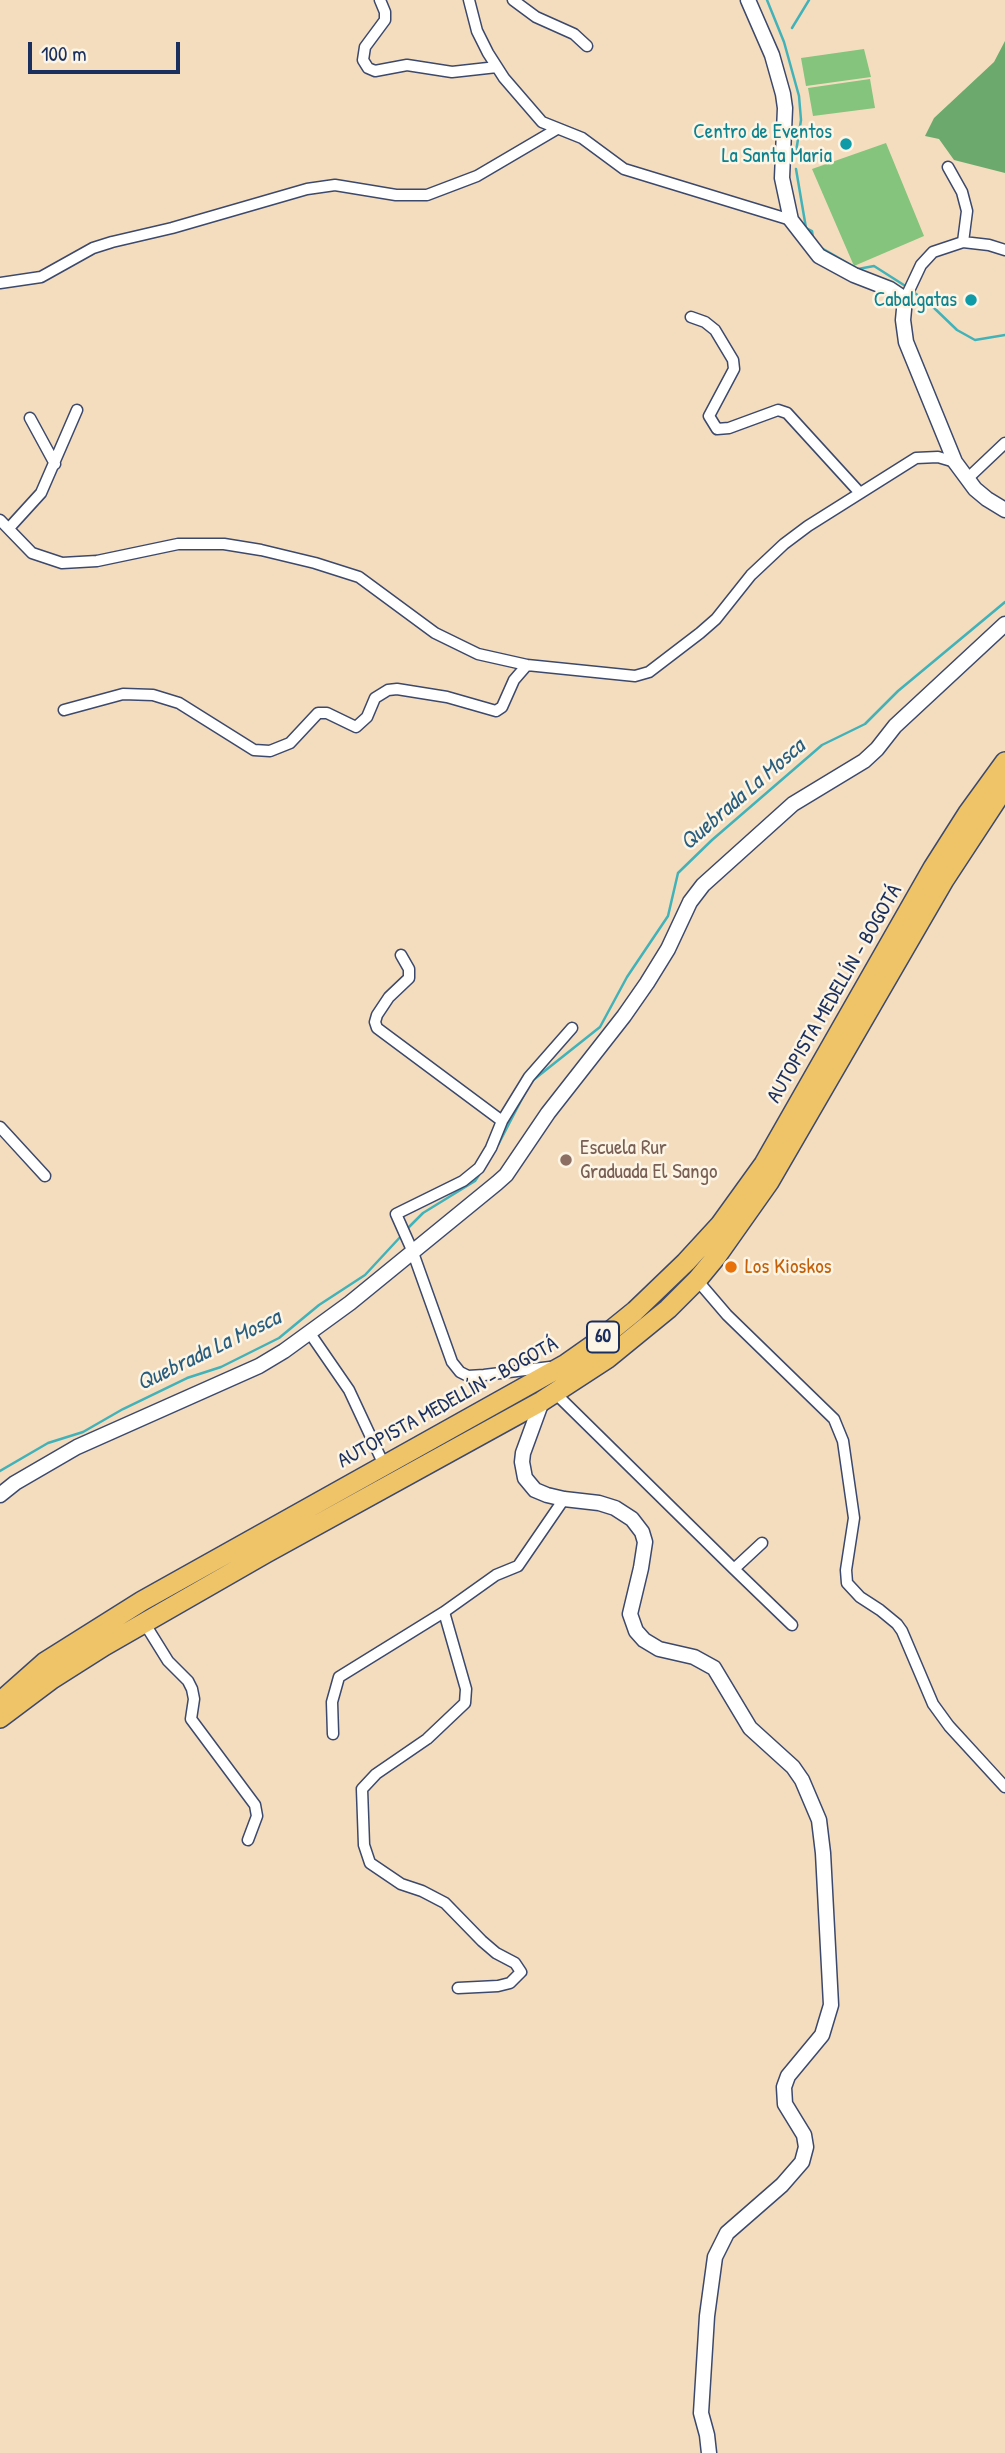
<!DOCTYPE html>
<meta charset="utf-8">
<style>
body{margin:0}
#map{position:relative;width:1005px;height:2453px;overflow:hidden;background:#f4ddbe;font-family:"Patrick Hand",sans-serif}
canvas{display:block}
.scale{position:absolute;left:28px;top:42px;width:152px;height:32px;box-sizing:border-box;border:4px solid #1b2f5e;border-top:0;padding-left:9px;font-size:21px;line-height:24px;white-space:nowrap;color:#1b2f5e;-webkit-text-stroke:5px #fcf5e5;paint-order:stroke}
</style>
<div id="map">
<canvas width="1005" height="2453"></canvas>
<div class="scale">100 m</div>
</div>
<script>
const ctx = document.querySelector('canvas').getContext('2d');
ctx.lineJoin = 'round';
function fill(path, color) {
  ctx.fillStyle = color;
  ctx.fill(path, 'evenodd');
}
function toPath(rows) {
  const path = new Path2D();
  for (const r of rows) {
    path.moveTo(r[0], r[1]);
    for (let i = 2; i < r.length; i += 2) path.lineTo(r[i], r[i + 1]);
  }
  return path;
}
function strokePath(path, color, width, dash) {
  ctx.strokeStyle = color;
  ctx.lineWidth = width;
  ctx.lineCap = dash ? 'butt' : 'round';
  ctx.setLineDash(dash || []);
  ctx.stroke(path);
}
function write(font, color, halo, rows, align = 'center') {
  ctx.font = font + ' "Patrick Hand",sans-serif';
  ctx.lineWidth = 5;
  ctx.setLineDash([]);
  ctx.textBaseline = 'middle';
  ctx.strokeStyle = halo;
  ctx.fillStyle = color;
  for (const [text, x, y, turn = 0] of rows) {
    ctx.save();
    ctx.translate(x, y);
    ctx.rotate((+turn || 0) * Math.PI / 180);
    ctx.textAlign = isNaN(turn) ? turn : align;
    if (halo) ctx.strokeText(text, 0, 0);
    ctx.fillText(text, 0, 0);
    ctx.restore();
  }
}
fill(toPath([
 [864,49,871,77,806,86,801,58],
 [870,79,875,108,813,116,808,88],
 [886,143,924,236,854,266,812,169]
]), '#84c47c');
fill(toPath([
 [1005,41,1005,173,954,160,939,139,925,136,934,118,994,62]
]), '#6baa6c');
strokePath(toPath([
 [767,0,784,42,799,96,801,120,796,152],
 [792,28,809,0],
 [796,169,806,228,812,231,813,238],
 [818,246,858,269,874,266,907,287],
 [912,291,931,305,957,330,975,340,1005,335],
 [532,1081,600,1027,627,977,668,916,678,873,712,840,822,745,865,724,898,691,1005,602],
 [498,1145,527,1089],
 [407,1229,423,1213,475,1181,479,1175],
 [0,1471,48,1443,83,1432,123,1409,187,1378,221,1367,279,1338,319,1305,365,1275,403,1234]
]), '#42b2b9', 2.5);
const minor = toPath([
 [380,0,385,12,385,20,365,47,363,60,368,68,375,71,407,65,452,72,497,67],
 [469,0,477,31,488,53,504,78,542,122,582,138,624,169,791,220],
 [513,0,536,17,574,34,587,46],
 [948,167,962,192,967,211,963,242],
 [0,283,41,277,93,248,112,242,172,228,307,189,335,185,396,195,427,195,477,176,557,129],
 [905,299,921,265,933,252,963,242,989,245,1005,250],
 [691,317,705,322,715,330,733,360,734,369,709,416,717,429,729,428,778,410,787,413,860,493],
 [30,418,55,464],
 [967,479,1005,443],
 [0,520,32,553,62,563,97,561,178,544,224,544,261,550,315,563,359,577,435,633,478,654,527,665,635,676,649,672,700,633,716,619,751,575,784,544,808,526,916,458,938,457,955,462],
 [10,527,41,493,77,410],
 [64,710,123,694,153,695,179,703,254,750,270,751,290,743,318,713,327,713,356,727,367,717,375,698,388,690,397,689,447,697,496,711,502,707,514,680,527,665],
 [401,955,409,969,409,978,389,997,377,1015,375,1022,377,1028,502,1121],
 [0,1127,45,1176],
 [697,1280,727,1315,834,1419,843,1441,854,1518,846,1570,847,1583,860,1597,880,1610,897,1624,902,1631,933,1704,949,1726,1005,1787],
 [309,1332,349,1390,384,1465],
 [550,1367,484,1375,468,1376,460,1372,452,1362,412,1250,396,1214,463,1181,479,1168,491,1148,502,1121,529,1077,572,1028],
 [555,1393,734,1569,762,1543],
 [734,1569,792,1625],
 [145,1624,168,1661,188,1681,192,1689,194,1699,191,1719,255,1805,257,1816,248,1840],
 [333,1734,332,1702,339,1677,444,1612],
 [458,1988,498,1986,510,1983,521,1972,515,1963,496,1953,482,1941,445,1903,422,1891,401,1884,370,1863,364,1845,362,1789,376,1774,427,1739,465,1703,466,1689,444,1612,496,1575,518,1566,564,1499]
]);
const tertiary = toPath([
 [748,0,772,55,783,94,785,108,782,178,791,220,819,256,854,275,890,289,905,299,903,320,906,342,955,462,975,489,987,499,1005,510],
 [542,1401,523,1453,522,1462,525,1478,535,1490,547,1495,564,1499,599,1503,615,1508,632,1519,642,1532,645,1542,641,1568,630,1614,636,1631,644,1640,659,1649,694,1657,714,1668,750,1728,793,1767,802,1780,819,1820,823,1853,831,2005,822,2035,788,2076,784,2087,785,2104,804,2135,806,2147,802,2162,782,2185,727,2233,715,2257,707,2316,701,2413,707,2435,709,2453],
 [0,1495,15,1483,77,1447,259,1366,284,1351,350,1303,497,1183,506,1175,548,1113,624,1016,647,983,668,949,690,902,703,885,793,804,864,761,877,749,895,726,1005,624]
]);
const trunk = toPath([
 [0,1702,45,1662,142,1601,566,1364,593,1345,635,1311,686,1262,720,1225,764,1164,933,868,968,813,1005,762],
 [0,1718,52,1679,104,1646,266,1553,542,1401,608,1358,668,1309,697,1280,716,1257,769,1182,944,880,1005,787]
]);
strokePath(minor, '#3c496c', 13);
strokePath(tertiary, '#3c496c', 17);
strokePath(trunk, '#3c496c', 22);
strokePath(minor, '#fff', 10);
strokePath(tertiary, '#fff', 14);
strokePath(trunk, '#efc469', 19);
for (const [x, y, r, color] of [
 [846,144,7,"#0f9aa8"],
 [971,300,7,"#0f9aa8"],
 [566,1160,7,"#8d6e63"],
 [731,1267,7,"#e8710a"]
]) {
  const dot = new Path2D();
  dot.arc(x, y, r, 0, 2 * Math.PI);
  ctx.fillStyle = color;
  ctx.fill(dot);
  strokePath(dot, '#fcf5e5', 2.5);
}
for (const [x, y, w] of [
 [603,1337,32]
]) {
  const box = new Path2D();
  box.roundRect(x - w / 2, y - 15.5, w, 31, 5);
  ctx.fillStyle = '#fcf5e5';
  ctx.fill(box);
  strokePath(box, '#1b2f5e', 2);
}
write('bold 19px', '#1b2f5e', null, [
 ["60",603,1337]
]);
write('21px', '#0d838f', '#fcf5e5', [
 ["Centro de Eventos",832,132],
 ["La Santa Maria",832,156],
 ["Cabalgatas",957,300]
], 'right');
write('21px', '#1b2f5e', '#fcf5e5', [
 ["AUTOPISTA MEDELLÍN - BOGOTÁ",835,994,-60],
 ["AUTOPISTA MEDELLÍN - BOGOTÁ",448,1403,-29]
]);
write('21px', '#785e54', '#fcf5e5', [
 ["Escuela Rur",580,1148],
 ["Graduada El Sango",580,1172]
], 'left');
write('21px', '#c56008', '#fcf5e5', [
 ["Los Kioskos",745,1267]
], 'left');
write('italic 23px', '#295d7e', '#fcf5e5', [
 ["Quebrada La Mosca",743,795,-41],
 ["Quebrada La Mosca",209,1351,-26]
]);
</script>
